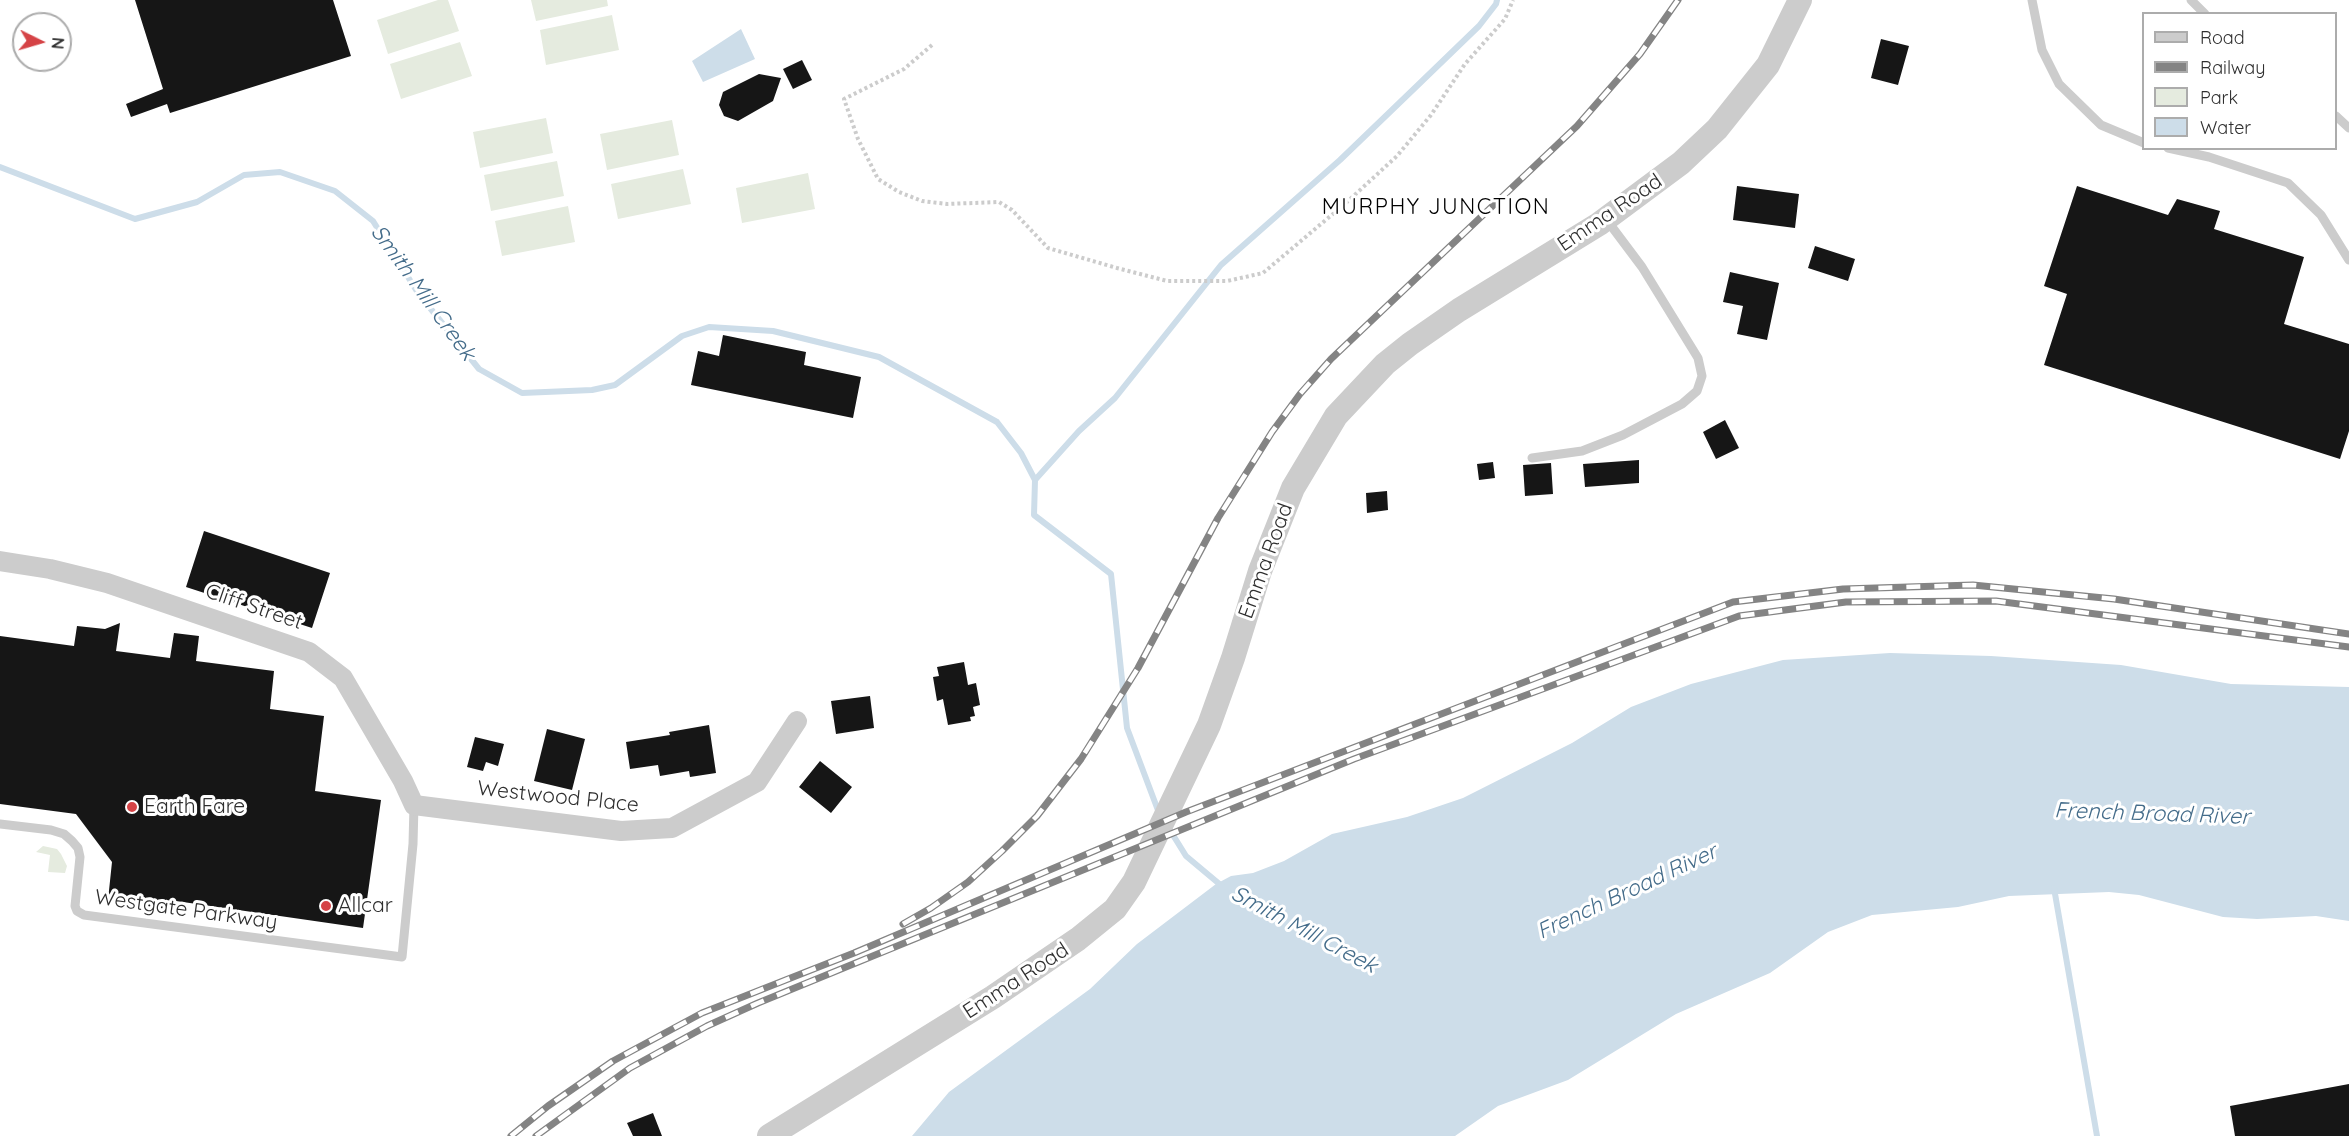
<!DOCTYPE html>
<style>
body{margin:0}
#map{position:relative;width:2349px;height:1136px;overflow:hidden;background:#fff;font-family:Quicksand,sans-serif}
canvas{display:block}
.legend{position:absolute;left:2142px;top:12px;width:195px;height:138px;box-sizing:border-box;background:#fff;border:2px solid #acacac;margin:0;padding:8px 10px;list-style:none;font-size:18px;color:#2f2f2f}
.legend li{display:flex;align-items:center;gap:12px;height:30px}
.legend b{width:30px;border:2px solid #acacac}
.north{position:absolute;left:12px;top:12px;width:60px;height:60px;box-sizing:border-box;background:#fff;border:2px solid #acacac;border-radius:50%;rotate:95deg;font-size:16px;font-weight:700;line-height:24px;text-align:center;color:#2f2f2f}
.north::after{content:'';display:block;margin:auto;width:21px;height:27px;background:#d54346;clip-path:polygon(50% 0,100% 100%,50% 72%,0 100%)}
</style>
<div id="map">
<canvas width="2349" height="1136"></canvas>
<ul class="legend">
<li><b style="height:8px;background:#ccc"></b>Road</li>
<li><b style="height:8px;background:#848484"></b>Railway</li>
<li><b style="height:16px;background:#e5ebdf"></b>Park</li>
<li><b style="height:16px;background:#cddde9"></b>Water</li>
</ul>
<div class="north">N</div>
</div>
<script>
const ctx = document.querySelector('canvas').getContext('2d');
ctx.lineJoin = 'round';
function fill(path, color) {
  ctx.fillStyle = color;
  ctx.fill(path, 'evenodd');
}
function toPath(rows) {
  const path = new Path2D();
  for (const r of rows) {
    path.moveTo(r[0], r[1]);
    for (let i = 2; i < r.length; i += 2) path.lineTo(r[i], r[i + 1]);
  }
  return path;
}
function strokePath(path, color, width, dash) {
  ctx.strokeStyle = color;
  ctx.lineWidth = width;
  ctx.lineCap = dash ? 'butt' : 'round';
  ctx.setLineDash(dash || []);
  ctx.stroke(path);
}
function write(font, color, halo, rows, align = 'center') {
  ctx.font = font + ' Quicksand,sans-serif';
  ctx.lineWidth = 6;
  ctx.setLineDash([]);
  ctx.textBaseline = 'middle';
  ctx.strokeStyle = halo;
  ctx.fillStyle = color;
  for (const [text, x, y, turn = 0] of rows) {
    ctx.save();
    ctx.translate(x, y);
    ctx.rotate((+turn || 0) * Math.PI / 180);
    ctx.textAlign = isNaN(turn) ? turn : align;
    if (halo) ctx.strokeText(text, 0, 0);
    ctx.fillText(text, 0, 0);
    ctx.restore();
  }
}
fill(toPath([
 [438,0,448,0,459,31,388,54,377,20],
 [531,0,607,0,608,6,536,21],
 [612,15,619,50,546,65,540,30],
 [460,42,472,76,401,99,390,64],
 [546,118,553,153,480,168,473,132],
 [672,120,679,155,607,170,600,134],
 [557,161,564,196,491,211,484,175],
 [683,169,691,204,618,219,611,184],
 [808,173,815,209,742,223,736,188],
 [568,206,575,242,502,256,495,221],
 [43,846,57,849,61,854,67,866,65,873,48,872,50,855,36,852]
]), '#e5ebdf');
fill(toPath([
 [741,29,755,59,703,82,692,61],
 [1890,653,1991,656,2121,665,2231,684,2349,687,2349,921,2316,916,2257,919,2223,917,2139,895,2109,892,2009,896,1958,907,1872,915,1828,932,1770,973,1676,1014,1568,1080,1498,1106,1455,1136,912,1136,949,1092,1090,989,1137,944,1216,884,1231,876,1253,873,1284,861,1332,834,1407,817,1463,798,1572,743,1631,707,1691,684,1783,660]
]), '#cddde9');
strokePath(toPath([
 [0,167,135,219,197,202,244,175,280,172,335,191,373,221,418,293,479,369,522,393,592,390,615,385,682,336,709,327,773,331,879,357,997,422,1021,453,1035,480,1034,515,1111,574,1127,728,1159,813],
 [1035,480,1079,431,1115,398,1221,265,1340,160,1420,83,1479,26,1496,4,1497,0],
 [1168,827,1186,856,1223,887],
 [2054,888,2097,1136]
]), '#cddde9', 6);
fill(toPath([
 [135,0,333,0,351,56,170,113,167,104,131,117,126,104,163,89],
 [1881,39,1909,46,1898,85,1871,78],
 [802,60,812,80,793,89,783,69],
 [759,74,781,78,773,101,738,121,724,116,719,105,723,92],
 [1737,186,1799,194,1795,228,1733,220],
 [2077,186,2168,215,2177,199,2220,211,2214,229,2304,257,2284,324,2349,344,2349,431,2340,459,2044,365,2067,294,2044,286],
 [1815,246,1855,259,1848,281,1808,268],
 [1730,272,1779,283,1767,340,1737,334,1743,306,1723,302],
 [723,335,806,352,804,365,861,377,853,418,691,385,698,351,719,356],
 [1725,420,1739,448,1716,459,1703,432],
 [1639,460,1639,483,1585,487,1583,464],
 [1493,462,1495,478,1479,480,1477,464],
 [1551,463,1553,494,1525,496,1523,465],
 [1387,491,1388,510,1367,513,1366,493],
 [204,531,330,573,312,628,186,587],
 [120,623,116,651,170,658,174,633,199,636,196,661,274,671,270,709,324,716,315,791,381,800,363,928,176,901,167,909,108,900,112,862,76,814,0,804,0,636,74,646,77,626,105,629],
 [964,662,968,685,976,683,980,705,973,707,975,716,970,717,971,721,948,725,943,699,937,701,933,677,939,676,937,667],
 [870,696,874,728,836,734,831,701],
 [709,725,716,773,690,777,689,771,660,776,658,765,630,769,626,742,670,735,669,732],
 [547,729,585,739,572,790,534,781],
 [475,737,504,744,498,766,486,762,483,771,467,767],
 [820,761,852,787,831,813,799,787],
 [2349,1084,2349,1136,2235,1136,2230,1106],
 [653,1113,662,1136,633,1136,627,1123]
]), '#161616');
strokePath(toPath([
 [932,45,904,69,844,99,858,139,878,179,899,192,922,201,947,204,999,202,1012,210,1048,248,1117,268,1167,281,1227,281,1263,273,1347,202,1397,156,1431,115,1465,64,1505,19,1513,0]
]), '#ccc', 4, [3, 3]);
strokePath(toPath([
 [2032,0,2042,50,2059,84,2101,125,2144,143],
 [2191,0,2205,14],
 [2336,116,2349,128],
 [2168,148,2209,157,2288,183,2321,215,2349,260],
 [1532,458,1582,451,1623,435,1682,404,1697,391,1702,376,1698,358,1642,267,1606,219],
 [0,824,51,830,64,834,72,841,78,848,80,857,75,906,77,911,84,915,402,957,413,844,414,805]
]), '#ccc', 9);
strokePath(toPath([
 [0,561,50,569,107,583,309,652,343,678,403,781,414,805,621,831,672,828,757,782,797,721]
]), '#ccc', 20);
strokePath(toPath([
 [769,1136,993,997,1078,939,1115,909,1134,882,1209,725,1233,658,1260,571,1293,488,1336,416,1385,364,1410,344,1459,310,1599,224,1681,163,1717,129,1768,65,1800,0]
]), '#ccc', 24);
const rail = toPath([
 [903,924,931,908,968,882,1002,851,1037,816,1081,759,1138,668,1218,518,1272,432,1300,394,1331,359,1577,126,1640,54,1678,0],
 [511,1136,548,1106,613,1061,702,1013,854,953,1186,812,1733,602,1843,589,1973,585,2114,599,2349,634],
 [536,1136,630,1068,707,1026,758,1003,1354,759,1739,616,1846,602,1996,601,2349,647]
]);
strokePath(rail, '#848484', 7);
strokePath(rail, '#fff', 4.5, [14]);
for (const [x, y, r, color] of [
 [132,807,6,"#d54346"],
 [326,906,6,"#d54346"]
]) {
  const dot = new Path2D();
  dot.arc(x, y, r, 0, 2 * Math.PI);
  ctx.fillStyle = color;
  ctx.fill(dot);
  strokePath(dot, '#fff', 2);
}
write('21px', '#2f2f2f', '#fff', [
 ["Emma Road",1610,213,-34],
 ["Emma Road",1266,561,-70],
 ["Cliff Street",254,607,19],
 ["Westwood Place",558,797,6],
 ["Westgate Parkway",186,910,8],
 ["Emma Road",1016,981,-33]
]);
write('21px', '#2f2f2f', '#fff', [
 ["Earth Fare",144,807],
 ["Allcar",338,906]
], 'left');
ctx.letterSpacing = '1.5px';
write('22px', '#000', '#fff', [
 ["MURPHY JUNCTION",1436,207]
]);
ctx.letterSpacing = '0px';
write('italic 22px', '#446c8a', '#fff', [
 ["Smith Mill Creek",423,293,54],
 ["French Broad River",2152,814,2],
 ["French Broad River",1627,892,-25],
 ["Smith Mill Creek",1304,930,28]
]);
</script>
